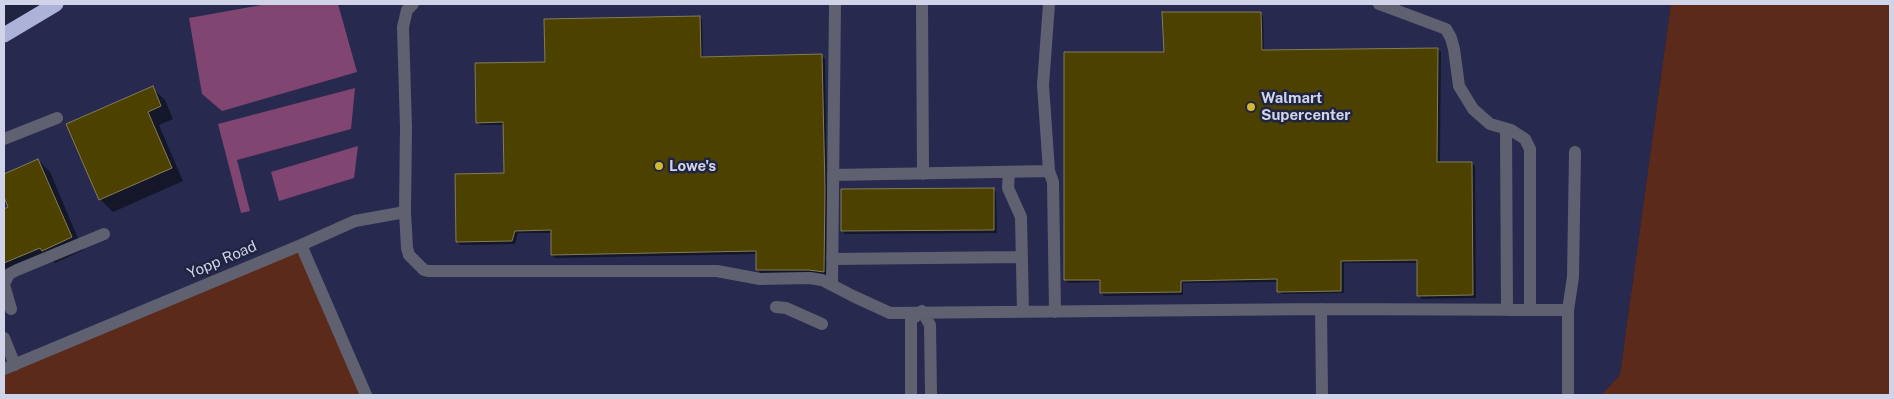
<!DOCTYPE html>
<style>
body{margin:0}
#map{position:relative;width:1894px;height:399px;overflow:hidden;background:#212441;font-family:"Public Sans",sans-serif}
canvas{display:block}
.frame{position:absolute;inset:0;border:5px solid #d1d4e8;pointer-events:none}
</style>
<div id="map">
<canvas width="1894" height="399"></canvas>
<div class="frame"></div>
</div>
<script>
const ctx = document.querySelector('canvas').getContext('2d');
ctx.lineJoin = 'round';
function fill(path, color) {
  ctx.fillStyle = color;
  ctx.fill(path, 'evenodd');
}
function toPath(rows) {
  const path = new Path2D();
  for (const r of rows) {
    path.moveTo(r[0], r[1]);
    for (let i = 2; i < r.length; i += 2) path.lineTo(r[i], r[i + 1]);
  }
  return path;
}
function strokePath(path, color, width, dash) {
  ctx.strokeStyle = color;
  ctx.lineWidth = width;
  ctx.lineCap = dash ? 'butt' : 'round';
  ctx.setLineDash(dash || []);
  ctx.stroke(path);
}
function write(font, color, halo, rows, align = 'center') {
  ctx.font = font + ' "Public Sans",sans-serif';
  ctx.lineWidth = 5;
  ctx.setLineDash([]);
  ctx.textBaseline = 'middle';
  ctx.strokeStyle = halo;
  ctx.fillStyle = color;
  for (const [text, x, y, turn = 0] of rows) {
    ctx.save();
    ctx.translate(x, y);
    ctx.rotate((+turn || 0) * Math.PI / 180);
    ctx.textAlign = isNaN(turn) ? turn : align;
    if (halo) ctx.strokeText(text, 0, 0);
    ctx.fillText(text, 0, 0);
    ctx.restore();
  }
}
fill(toPath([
 [56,4,1671,4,1620,375,1601,395,133,395,4,369,4,35]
]), '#272a4e');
fill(toPath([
 [1671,4,1890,4,1890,395,1601,395,1620,375],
 [301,245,366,395,4,395,4,369]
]), '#5c2a1a');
fill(toPath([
 [267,4,338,4,357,72,222,111,202,94,189,18],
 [355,88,351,129,237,160,250,211,241,213,218,124],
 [358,146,354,178,279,201,271,172]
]), '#804571');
fill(toPath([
 [1260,13,1263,16,1264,51,1438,49,1441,52,1440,163,1472,163,1475,166,1476,298,1422,299,1419,296,1418,263,1344,263,1344,293,1282,294,1279,291,1278,282,1183,283,1183,295,1104,296,1101,293,1101,282,1068,283,1065,279,1165,53],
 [699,17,702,20,703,58,822,56,825,59,827,193,827,275,813,272,760,273,757,269,757,254,555,258,552,255,552,233,518,233,515,244,460,245,457,242,505,174,504,125,480,125,477,122,546,63],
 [152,88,165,100,173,119,159,125,183,181,113,212,100,199],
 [38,160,50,172,83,250,55,263,52,260,4,273,4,211,10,208,4,194,4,175],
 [993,189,996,192,997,233,845,234,842,231]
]), '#0007');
const building = toPath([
 [1162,12,1261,12,1262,50,1438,48,1437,162,1472,162,1473,295,1417,296,1417,260,1341,261,1341,291,1277,292,1277,279,1181,281,1181,292,1100,293,1100,280,1064,280,1064,52,1164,52,1162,12],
 [700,16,701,57,822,54,825,189,824,272,809,270,756,270,756,251,551,255,551,230,515,231,512,241,456,242,455,174,504,173,503,122,476,123,475,63,545,62,544,19,700,16],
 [153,86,161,106,148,112,172,168,99,200,66,124,153,86],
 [38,159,72,237,42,251,40,248,4,263,4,209,8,207,4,197,4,174,38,159],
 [994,188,994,230,841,231,841,189,994,188]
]);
fill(building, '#4d4100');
strokePath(building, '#847c57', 1);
strokePath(toPath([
 [922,4,923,174],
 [1049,4,1043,85,1049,171,1053,182,1055,312],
 [1379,4,1446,29,1451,38,1454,49,1459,86,1473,109,1490,124,1511,130,1525,139,1530,149,1530,310],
 [1506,129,1507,310],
 [4,139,57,118],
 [1009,172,1008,188,1021,217,1023,312],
 [833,175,1049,171],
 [405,212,406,128,403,27,407,10,413,4],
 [301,245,355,221,405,212,407,248,409,255,424,270,428,271,717,271,760,279,809,278,822,280,853,296,890,313,1321,309,1568,310],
 [832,259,1022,257],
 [4,284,9,274,17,270,104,234],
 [832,284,835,4],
 [4,285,11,309],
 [776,307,786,308,822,324],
 [1321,309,1322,395],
 [4,338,15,365],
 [4,369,301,245,366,395],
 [911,395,911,320,922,311,930,325,931,395],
 [1568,395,1568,310,1573,277,1575,152]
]), '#5f6171', 12);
strokePath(toPath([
 [4,35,56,4]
]), '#acb2d8', 15);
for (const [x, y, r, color] of [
 [1251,107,5,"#d0b736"],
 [659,166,5,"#d0b736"]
]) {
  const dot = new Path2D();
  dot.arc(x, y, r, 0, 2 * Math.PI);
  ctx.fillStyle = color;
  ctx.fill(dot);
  strokePath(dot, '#212441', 2);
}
write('bold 15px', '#d1d4e8', '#212441', [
 ["Walmart",1261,98],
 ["Supercenter",1261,115],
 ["Lowe's",669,166]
], 'left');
write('15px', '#d1d4e8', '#212441', [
 ["Yopp Road",222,260,-23]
]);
</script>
